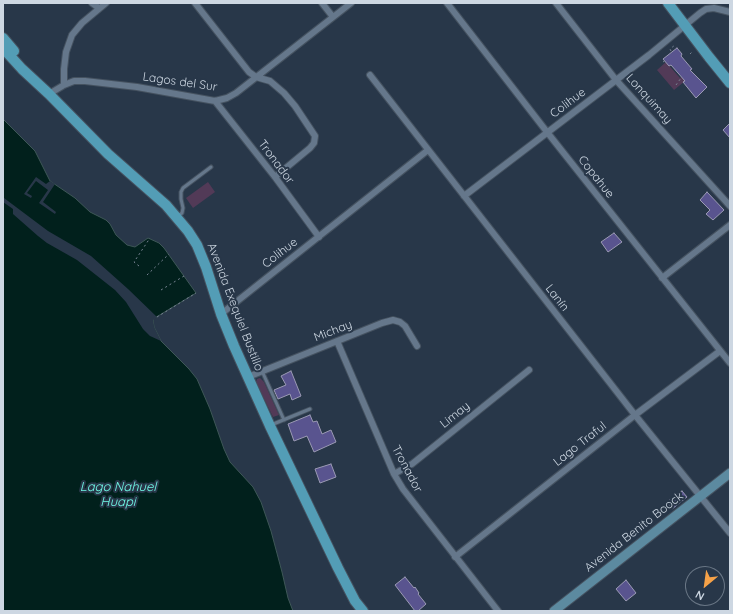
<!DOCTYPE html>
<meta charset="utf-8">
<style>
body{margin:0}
#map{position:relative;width:733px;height:614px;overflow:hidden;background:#283749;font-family:Quicksand,sans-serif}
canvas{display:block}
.frame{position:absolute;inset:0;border:4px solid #cdd7e2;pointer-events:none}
.north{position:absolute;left:685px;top:566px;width:40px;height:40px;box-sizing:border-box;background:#283749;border:1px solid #6a7786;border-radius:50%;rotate:209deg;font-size:11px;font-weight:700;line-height:16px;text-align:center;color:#cdd7e2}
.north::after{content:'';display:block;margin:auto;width:14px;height:18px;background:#f6a248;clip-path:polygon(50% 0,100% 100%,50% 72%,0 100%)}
</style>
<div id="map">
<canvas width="733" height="614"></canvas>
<div class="frame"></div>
<div class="north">N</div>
</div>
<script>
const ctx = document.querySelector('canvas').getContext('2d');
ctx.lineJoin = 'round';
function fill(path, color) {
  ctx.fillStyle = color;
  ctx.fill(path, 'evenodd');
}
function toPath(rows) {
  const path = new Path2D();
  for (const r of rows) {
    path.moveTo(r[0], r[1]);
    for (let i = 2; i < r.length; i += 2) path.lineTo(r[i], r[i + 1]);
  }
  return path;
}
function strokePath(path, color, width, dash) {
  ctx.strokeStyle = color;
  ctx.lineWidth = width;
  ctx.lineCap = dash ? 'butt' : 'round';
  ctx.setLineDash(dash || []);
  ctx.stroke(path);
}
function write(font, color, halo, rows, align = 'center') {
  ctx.font = font + ' Quicksand,sans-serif';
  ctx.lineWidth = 4;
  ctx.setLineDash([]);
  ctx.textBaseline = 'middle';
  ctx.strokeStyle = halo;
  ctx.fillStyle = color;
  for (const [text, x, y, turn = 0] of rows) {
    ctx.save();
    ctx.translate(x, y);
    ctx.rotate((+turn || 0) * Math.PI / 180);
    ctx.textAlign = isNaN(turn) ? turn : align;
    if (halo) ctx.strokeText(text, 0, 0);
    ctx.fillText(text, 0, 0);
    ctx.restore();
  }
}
fill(toPath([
 [666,62,680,78,687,73,690,77,674,90,657,70],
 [208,182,215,192,193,208,186,198],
 [260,378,264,382,279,415,273,417,256,382,257,379]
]), '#523a57');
const water = toPath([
 [3,119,35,151,50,181,75,198,90,212,106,220,110,224,116,235,127,245,135,247,148,238,159,243,164,248,196,293,153,319,154,327,161,341,189,369,197,379,210,409,224,449,230,462,253,487,261,502,271,531,282,572,288,598,293,611,3,611,3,119]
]);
fill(water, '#01201c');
strokePath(water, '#3e5757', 1);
fill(toPath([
 [36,177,46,184,50,181,55,184,43,202,56,212,55,214,39,203,48,190,36,181,27,193,32,196,31,198,24,194],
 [4,198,48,231,91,256,128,289,157,317,153,320,154,327,161,341,150,336,143,329,126,302,115,290,77,260,47,243,38,236,13,214,13,209,3,202]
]), '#283749');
const building = toPath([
 [677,48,682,54,681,56,692,69,690,70,707,87,696,98,683,82,685,81,671,65,669,66,663,59,677,48],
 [730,123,730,138,723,130,730,123],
 [707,192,724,210,713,220,706,214,710,210,700,200,707,192],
 [614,233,622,242,608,252,601,242,614,233],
 [291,371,301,396,292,400,290,394,278,399,274,390,286,385,281,376,291,371],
 [310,415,313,422,317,421,322,434,331,430,336,442,314,452,307,436,294,441,288,424,310,415],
 [331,464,336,477,320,483,315,469,331,464],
 [682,491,687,497,672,509,667,502,682,491],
 [405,577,414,588,415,587,419,593,418,594,426,604,418,611,415,611,395,585,405,577],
 [626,580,636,593,626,601,616,589,626,580]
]);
fill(building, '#59548f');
strokePath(building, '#9b9ab4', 1);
const lane = toPath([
 [178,216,182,213,183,208,181,199,181,192,183,188,211,167],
 [262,371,284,420],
 [271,425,310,409]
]);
const street = toPath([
 [92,3,99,8],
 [195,3,249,72,256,77,270,81,284,93,295,106,315,136,314,143,310,148,275,177],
 [322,3,333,17],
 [447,3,547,132,730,363],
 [556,3,616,80,730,206],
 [370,75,635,415,730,533],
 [64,85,64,69,66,52,72,35,82,23,106,3],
 [49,94,64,85,74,81,85,81,137,87,215,101,227,98,236,93,351,3],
 [215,101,275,177,319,237],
 [464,196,649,55,700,13,706,9,714,8,730,12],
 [662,278,730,225],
 [221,314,428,150],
 [337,341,394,474,403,489,498,611],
 [248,377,382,323,393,320,400,322,405,326,417,346],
 [394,474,412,464,529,370],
 [455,557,635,415,720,351]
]);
const secondary = toPath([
 [554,611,730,473]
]);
const primary = toPath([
 [668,3,709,57,730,83],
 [3,38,14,51],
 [3,48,22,69,49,94,108,154,166,205,188,231,197,245,206,267,221,314,234,346,270,426,338,568,355,601,363,611]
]);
strokePath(lane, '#455260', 5);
strokePath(street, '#455260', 8);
strokePath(secondary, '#455260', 11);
strokePath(primary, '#455260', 12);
strokePath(toPath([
 [671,51,670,49,675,45],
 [690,54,692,52],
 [663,62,666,60],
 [676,85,681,78],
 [139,266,134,262,150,238],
 [147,275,169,254],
 [161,290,184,276],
 [157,317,196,293]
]), '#778392', 1, [2, 3]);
strokePath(lane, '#65778b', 3);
strokePath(street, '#65778b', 6);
strokePath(secondary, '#5c8aa0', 9);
strokePath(primary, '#539db6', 10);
write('12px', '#cdd7e2', '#283749', [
 ["Lagos del Sur",180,82,8],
 ["Lonquimay",649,99,48],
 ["Colihue",568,103,-37],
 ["Tronador",276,162,53],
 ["Copahue",596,177,52],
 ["Colihue",280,253,-38],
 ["Lanín",557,298,52],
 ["Avenida Exequiel Bustillo",235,307,69],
 ["Michay",333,331,-21],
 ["Limay",455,415,-39],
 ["Lago Traful",580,444,-38],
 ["Tronador",407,469,62],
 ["Avenida Benito Boock",634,532,-38]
]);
write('italic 13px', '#70f9e6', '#283749', [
 ["Lago Nahuel",118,487],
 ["Huapi",118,502]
]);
</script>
